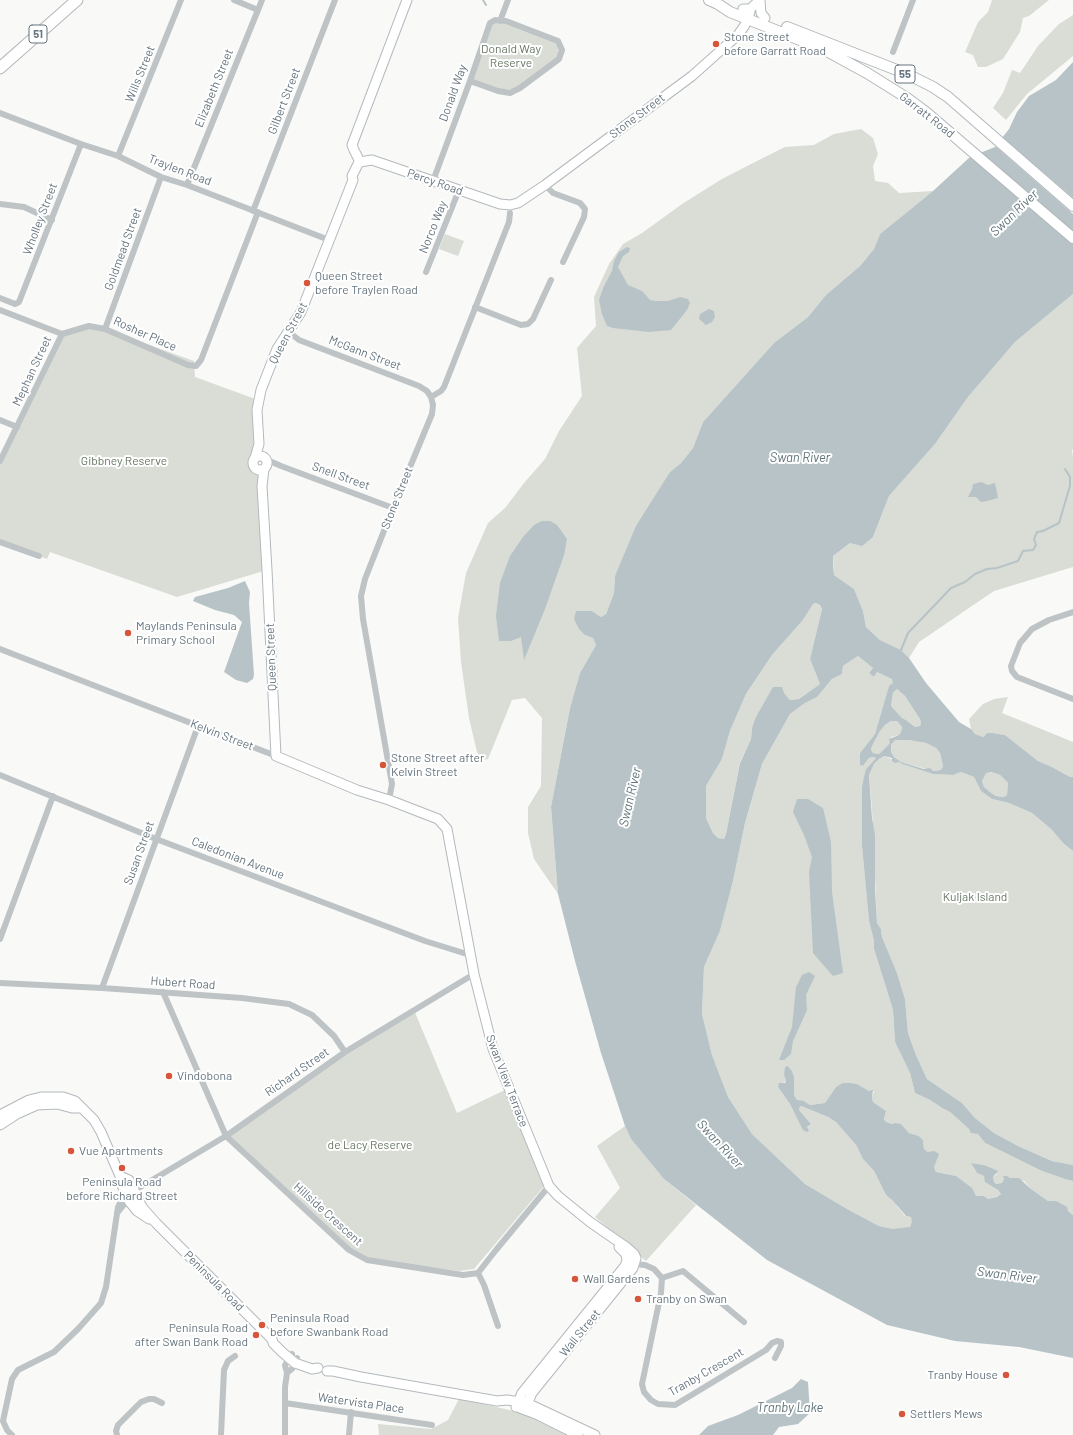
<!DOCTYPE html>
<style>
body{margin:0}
canvas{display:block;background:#f9f9f7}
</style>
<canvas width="1073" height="1435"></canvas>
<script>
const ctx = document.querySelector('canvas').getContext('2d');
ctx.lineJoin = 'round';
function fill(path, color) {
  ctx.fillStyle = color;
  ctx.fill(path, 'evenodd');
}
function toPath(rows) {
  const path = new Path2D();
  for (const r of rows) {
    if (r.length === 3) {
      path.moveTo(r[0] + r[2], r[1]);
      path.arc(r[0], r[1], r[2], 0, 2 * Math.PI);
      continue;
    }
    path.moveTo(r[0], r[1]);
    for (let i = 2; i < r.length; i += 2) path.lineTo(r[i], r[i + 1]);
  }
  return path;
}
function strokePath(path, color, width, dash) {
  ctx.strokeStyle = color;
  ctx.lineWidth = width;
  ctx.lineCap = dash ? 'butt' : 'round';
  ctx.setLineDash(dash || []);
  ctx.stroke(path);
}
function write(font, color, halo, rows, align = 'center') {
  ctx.font = font + ' Barlow,sans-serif';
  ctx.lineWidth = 4;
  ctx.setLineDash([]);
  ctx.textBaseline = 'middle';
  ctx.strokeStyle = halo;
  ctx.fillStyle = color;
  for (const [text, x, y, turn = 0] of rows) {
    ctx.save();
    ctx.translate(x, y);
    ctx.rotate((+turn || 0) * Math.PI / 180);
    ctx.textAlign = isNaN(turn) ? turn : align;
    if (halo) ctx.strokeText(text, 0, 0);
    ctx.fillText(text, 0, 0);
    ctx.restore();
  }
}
fill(toPath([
 [992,0,1049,0,1029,16,1023,18,1020,32,1003,59,986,67,978,67,973,55,965,52,978,22,988,12],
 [1073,15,1073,56,1027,94,1006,120,993,108,1003,93,1012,70,1020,73,1038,46,1059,24],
 [495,20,558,41,559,59,520,88,498,91,471,83,490,23],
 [861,129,873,138,878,154,873,166,875,181,888,183,899,193,933,191,880,234,874,249,860,266,826,295,808,317,774,343,703,422,693,448,681,463,670,472,615,576,614,593,606,614,601,617,592,611,585,635,593,638,596,645,580,673,570,708,551,807,558,894,534,859,528,833,528,807,541,786,542,718,525,698,512,700,488,759,482,760,477,752,469,718,461,662,458,618,466,573,488,523,505,508,524,483,545,459,559,431,582,396,577,348,596,326,594,297,609,264,623,244,642,233,682,204,722,179,755,162,785,147,814,145,834,134],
 [445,234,464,241,458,256,439,249],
 [1073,294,1073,449,1072,450,1073,458,1073,567,994,591,919,642,909,658,901,650,880,640,866,627,863,611,854,589,834,575,833,556,850,543,873,537,889,496,935,444,968,397,1015,342],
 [89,326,105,329,194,361,195,377,258,400,260,456,249,462,257,470,262,486,267,570,177,597,50,552,47,559,0,542,0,461,62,334],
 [816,603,820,605,822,609,810,659,820,684,799,699,790,700,784,693,752,728,751,739,740,762,726,834,724,839,718,838,713,833,706,818,706,786,722,759,730,731,746,694,772,655,803,620,813,604],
 [858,656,873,668,869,673,874,677,877,672,893,679,893,684,889,687,875,734,860,753,860,765,863,766,869,758,873,757,876,758,866,769,862,846,869,921,874,941,874,949,893,1010,895,1042,910,1073,915,1093,930,1100,942,1108,950,1112,969,1129,978,1134,985,1143,1042,1171,1065,1179,1073,1181,1073,1215,1056,1201,1048,1201,1031,1189,1024,1181,1004,1177,1004,1179,1002,1183,996,1184,994,1182,993,1177,997,1174,984,1165,971,1163,977,1173,984,1176,986,1182,998,1190,1001,1194,997,1197,988,1199,984,1196,976,1196,956,1176,936,1172,928,1152,924,1149,923,1140,919,1136,909,1133,901,1124,892,1124,886,1122,884,1119,886,1111,873,1102,872,1097,874,1091,869,1091,857,1084,851,1083,836,1087,825,1103,810,1105,804,1101,797,1101,794,1095,794,1077,792,1071,788,1066,784,1075,786,1081,778,1087,790,1104,804,1130,811,1124,799,1110,798,1108,801,1106,828,1117,836,1122,856,1145,863,1159,874,1171,886,1195,893,1201,905,1216,911,1217,913,1222,910,1227,902,1229,893,1229,879,1226,847,1209,805,1184,752,1134,728,1097,712,1055,702,1014,704,967,720,931,733,881,745,823,762,764,790,714,805,703,817,697,832,679,842,674,843,666],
 [897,689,905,696,920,719,921,723,920,726,915,727,906,720,902,718,891,706,893,693],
 [1008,697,1002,713,1073,742,1073,777,1070,777,1052,767,1038,761,1005,735,993,733,987,733,983,737,974,734,971,729,969,719,983,704,994,699],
 [891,721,897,721,902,727,901,732,899,735,891,737,890,743,879,754,873,753,871,750,872,746,880,731,885,725],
 [895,740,909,740,926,743,936,748,940,753,943,766,941,770,933,771,901,762,894,757,891,752,891,745],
 [884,756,899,762,902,764,933,774,953,775,961,772,974,777,981,791,992,799,1009,803,1032,813,1051,829,1064,844,1073,851,1073,1165,1052,1161,1018,1146,994,1133,975,1118,962,1103,927,1079,916,1055,908,1033,905,999,897,973,882,937,881,929,877,923,872,809,869,775,874,764,879,759],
 [990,772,1000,775,1008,783,1007,796,1004,797,996,796,990,792,984,787,982,781,985,773],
 [414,1010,457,1113,505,1090,544,1186,474,1269,459,1271,368,1259,358,1255,226,1136,345,1052],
 [625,1126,631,1139,664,1179,696,1205,646,1261,595,1217,620,1188,597,1146],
 [459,1399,519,1412,566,1435,379,1435,378,1424,431,1429,448,1420]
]), '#d9ddd6');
fill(toPath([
 [1073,62,1073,294,1015,342,968,397,935,444,889,496,873,537,862,546,850,543,833,556,833,564,834,575,854,589,863,611,866,627,880,640,901,650,909,658,926,683,959,722,971,729,975,734,983,737,987,733,993,733,1005,735,1038,761,1052,767,1070,777,1073,777,1073,851,1064,844,1051,829,1032,813,1009,803,992,799,981,791,974,777,961,772,953,775,933,774,902,764,899,762,895,763,892,761,892,758,884,756,879,759,874,764,869,775,872,818,875,835,875,888,877,923,881,929,882,937,897,973,905,999,908,1033,916,1055,927,1079,962,1103,975,1118,994,1133,1018,1146,1052,1161,1073,1165,1073,1181,1065,1179,1042,1171,985,1143,978,1134,971,1133,969,1129,950,1112,942,1108,930,1100,915,1093,910,1073,895,1042,893,1010,874,949,874,941,869,921,862,846,862,787,864,777,866,769,876,758,873,757,869,758,863,766,860,765,860,753,875,734,889,686,893,683,892,679,877,672,874,677,869,673,873,668,858,656,843,666,842,674,832,679,817,697,805,703,790,714,762,764,745,823,733,881,720,931,704,967,702,1014,712,1055,728,1097,752,1134,805,1184,847,1209,879,1226,893,1229,910,1227,912,1222,911,1217,906,1216,893,1201,886,1195,874,1171,863,1159,856,1145,836,1122,828,1117,801,1106,799,1108,799,1110,811,1124,807,1127,809,1131,807,1132,803,1130,790,1104,778,1087,779,1083,785,1083,786,1081,784,1075,785,1067,788,1066,792,1071,794,1077,794,1095,797,1100,804,1101,810,1105,825,1103,836,1087,843,1083,851,1083,857,1084,869,1091,873,1090,872,1097,873,1102,886,1111,884,1119,886,1122,892,1124,895,1123,901,1124,909,1133,919,1136,923,1140,924,1149,928,1152,934,1151,939,1154,934,1167,936,1172,956,1176,972,1188,976,1196,984,1196,988,1199,997,1197,1001,1194,998,1190,985,1182,984,1176,977,1173,971,1163,984,1165,998,1171,993,1177,994,1182,996,1184,1002,1183,1004,1179,1003,1176,1007,1176,1010,1178,1019,1178,1031,1189,1048,1201,1056,1201,1067,1207,1068,1211,1073,1215,1073,1358,1019,1347,955,1341,887,1325,767,1260,664,1179,631,1139,625,1126,601,1053,575,961,558,894,551,807,570,708,580,673,596,645,593,638,585,635,579,629,574,619,576,611,592,611,601,617,606,614,614,593,615,576,636,526,670,472,681,463,693,448,703,422,774,343,808,317,826,295,860,266,874,249,880,234,933,191,970,157,995,147,1009,129,1017,112,1029,96,1056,80],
 [816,603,820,605,822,609,810,659,820,684,799,699,790,700,784,693,782,687,773,687,756,717,752,728,751,739,740,763,726,834,724,839,718,838,713,833,706,818,706,786,722,759,730,731,746,694,772,655,803,620,813,604],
 [897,689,905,696,920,719,921,723,920,726,915,727,906,720,902,718,891,706,893,693],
 [891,721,897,721,902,727,901,732,899,735,889,739,890,743,879,754,873,753,871,750,872,746,880,731,885,725],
 [895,740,909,740,926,743,936,748,940,753,943,766,941,770,933,771,930,768,924,769,901,762,894,757,891,752,891,745],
 [991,772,1000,775,1008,783,1007,795,1004,797,996,796,990,792,984,787,982,781,986,773],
 [627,247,630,248,629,252,623,256,618,267,628,285,642,291,650,300,656,301,668,301,680,297,688,299,690,303,687,310,671,330,649,332,613,328,607,326,602,314,599,300,604,286,612,271,614,261,619,252],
 [709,309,714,311,715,317,712,322,706,325,699,319,700,314],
 [981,482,988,485,995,483,998,498,987,501,981,502,976,497,968,497,972,489,973,484],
 [542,521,550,521,557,525,567,539,564,555,545,609,524,660,521,637,511,641,499,641,496,616,500,583,510,556,523,537,534,525],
 [245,581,250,592,249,603,254,675,253,679,247,683,236,680,224,672,242,622,234,615,215,610,193,601,195,597,228,588],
 [797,799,808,799,823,808,831,842,832,892,843,973,833,976,813,953,809,872,812,857,804,835,793,812],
 [809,972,815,976,806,995,807,1010,793,1041,791,1054,784,1060,779,1060,792,1027,796,987,802,975],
 [801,1379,808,1382,810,1413,798,1424,779,1427,773,1435,699,1435,708,1426,738,1415,792,1388]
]), '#b7c3c7');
fill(toPath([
 [1001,136,1073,198,1073,214,994,145]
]), '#f9f9f7');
strokePath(toPath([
 [483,0,486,5],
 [901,650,908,633,951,588,965,582,975,574,987,569,997,568,1018,561,1023,551,1033,550,1036,545,1034,539,1037,532,1043,531,1059,523,1070,486,1070,477,1065,469]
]), '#b7c3c7', 2);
const secondary = toPath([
 [760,0,761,13,765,18],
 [743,9,750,9,760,0],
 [360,162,372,160,500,204,510,205,518,203,545,185,692,76,738,35,745,25,750,12],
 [360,162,354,150,352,145,407,0],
 [260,463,7],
 [255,458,259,444,257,410,261,390,277,349,301,312,353,180,352,176,358,164,360,162],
 [264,469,262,486,267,570,276,756,357,790,389,800,438,819,447,829,474,974,493,1049,549,1186,558,1196,590,1222,626,1247,634,1254,636,1258,633,1268,532,1393,525,1409],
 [0,1115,29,1100,41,1097,63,1097,75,1101,94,1120,101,1132,120,1176,121,1183,129,1201,137,1211,149,1219],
 [0,1125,17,1114,37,1105,57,1104,72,1108,81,1108],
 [120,1176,129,1180,142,1207,156,1223,272,1339,273,1343,282,1352,295,1363,312,1369,318,1368],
 [327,1371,333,1371,361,1377,497,1401,507,1400,527,1403,595,1435],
 [516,1407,522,1393,625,1266,627,1261,626,1254,619,1247],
 [520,1408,536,1414,578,1435]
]);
const primary = toPath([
 [709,0,718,4,730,12,825,50,867,73,907,98,927,113,1073,238],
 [787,27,907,74,933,87,948,97,1073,206]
]);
const highway = toPath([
 [0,68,77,0]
]);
strokePath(secondary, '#b3b9bd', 11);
strokePath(primary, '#b2b7bb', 12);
strokePath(highway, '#b4b8bb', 13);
strokePath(toPath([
 [234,0,258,10],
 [500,21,508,0],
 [893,52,913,0],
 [0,113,81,144,118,156,161,177,187,185,329,240],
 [118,156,181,0],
 [433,181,470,81,490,23,495,20,506,21,558,41,562,50,559,59,520,88,510,93,498,91,470,81],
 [187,185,262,0],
 [545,185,553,193,580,203,585,209,584,217,563,262],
 [0,204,24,207,52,220],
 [253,211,335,0],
 [426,272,459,190],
 [0,298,15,304,19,302,81,144],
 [475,307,521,325,528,324,533,319,551,280],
 [0,310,62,334],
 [105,329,161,177],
 [289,332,299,340,419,386,427,391,431,397,433,405,432,414,393,508,365,579,361,596,363,619,392,784,389,800],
 [62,334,89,326,105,329,188,365,196,366,201,360,258,212],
 [431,397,441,391,444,387,509,222,510,213],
 [0,420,17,427],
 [265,459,281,466,393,508],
 [0,461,62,334],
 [0,542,39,556],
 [1073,612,1049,620,1032,629,1020,643,1011,666,1012,671,1017,677,1073,699],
 [0,649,276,756],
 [0,775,156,839,425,941,470,955],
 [0,939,53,796],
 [0,983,102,988,242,998,289,1004,312,1015,334,1036,345,1052],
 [102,988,198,726],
 [163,992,226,1136,349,1250,367,1260,463,1275,478,1273,496,1250,549,1186],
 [117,1213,130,1197],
 [635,1264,645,1265,654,1269,662,1278],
 [478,1273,484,1285,498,1326],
 [662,1278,661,1293,642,1384,644,1392,651,1400,658,1404,675,1405,766,1350,772,1343,777,1341,781,1342,781,1346,775,1358],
 [662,1278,683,1271,744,1322],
 [287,1373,292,1369,297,1358],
 [285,1403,432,1425],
 [12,1435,7,1430,3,1421,12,1379,18,1370,54,1352,78,1329,101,1303,106,1287,118,1207,125,1193,137,1189,226,1136,345,1052,474,974],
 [117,1435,116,1431,118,1425,141,1402,149,1399,154,1399,162,1403],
 [221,1435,224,1370,228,1361,235,1356],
 [285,1435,285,1387,287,1373,285,1365,292,1354],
 [349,1435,351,1412]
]), '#bec3c6', 6);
strokePath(secondary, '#fff', 9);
strokePath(primary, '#fff', 10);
strokePath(highway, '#fff', 11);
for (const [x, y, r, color] of [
 [716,44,4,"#d5563a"],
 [307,283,4,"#d5563a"],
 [128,633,4,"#d5563a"],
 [383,765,4,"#d5563a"],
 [169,1076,4,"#d5563a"],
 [71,1151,4,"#d5563a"],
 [122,1168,4,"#d5563a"],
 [575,1279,4,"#d5563a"],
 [638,1299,4,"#d5563a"],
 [262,1325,4,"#d5563a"],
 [256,1335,4,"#d5563a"],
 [1006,1375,4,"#d5563a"],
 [902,1414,4,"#d5563a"]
]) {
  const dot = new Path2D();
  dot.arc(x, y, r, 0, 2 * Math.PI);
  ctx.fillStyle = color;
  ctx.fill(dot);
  strokePath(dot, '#fff', 1.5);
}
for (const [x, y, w] of [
 [38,34,18],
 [905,74,20]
]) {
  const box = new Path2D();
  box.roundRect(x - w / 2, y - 9, w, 18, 3);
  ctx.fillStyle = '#fff';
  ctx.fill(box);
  strokePath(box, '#66757f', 1);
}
write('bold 11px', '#66757f', null, [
 ["51",38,34],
 ["55",905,74]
]);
write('12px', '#66757f', '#fff', [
 ["Stone Street",724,37],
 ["before Garratt Road",724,51],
 ["Queen Street",315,276],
 ["before Traylen Road",315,290],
 ["Maylands Peninsula",136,626],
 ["Primary School",136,640],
 ["Stone Street after",391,758],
 ["Kelvin Street",391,772],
 ["Vindobona",177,1076],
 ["Vue Apartments",79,1151],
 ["Peninsula Road",122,1182,"center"],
 ["before Richard Street",122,1196,"center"],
 ["Wall Gardens",583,1279],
 ["Tranby on Swan",646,1299],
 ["Peninsula Road",270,1318],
 ["before Swanbank Road",270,1332],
 ["Peninsula Road",248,1328,"right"],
 ["after Swan Bank Road",248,1342,"right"],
 ["Tranby House",998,1375,"right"],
 ["Settlers Mews",910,1414]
], 'left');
write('12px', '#697865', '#fff', [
 ["Donald Way",511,49],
 ["Reserve",511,63],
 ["Gibbney Reserve",124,461],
 ["Kuljak Island",975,897],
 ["de Lacy Reserve",370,1145]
]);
write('12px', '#66757f', '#fff', [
 ["Wills Street",140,74,-68],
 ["Elizabeth Street",214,88,-68],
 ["Donald Way",453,93,-70],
 ["Gilbert Street",284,101,-69],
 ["Garratt Road",927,115,38],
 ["Stone Street",637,116,-37],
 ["Traylen Road",180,170,21],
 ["Percy Road",435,182,19],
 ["Wholley Street",40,219,-69],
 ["Norco Way",433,227,-68],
 ["Goldmead Street",123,249,-70],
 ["Queen Street",288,333,-62],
 ["Rosher Place",145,334,24],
 ["McGann Street",365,353,21],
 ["Mephan Street",32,371,-65],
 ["Snell Street",341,476,20],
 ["Stone Street",397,498,-68],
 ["Queen Street",271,657,-92],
 ["Kelvin Street",222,735,21],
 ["Susan Street",139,853,-70],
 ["Caledonian Avenue",238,858,21],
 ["Hubert Road",183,983,4],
 ["Richard Street",297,1072,-35],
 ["Swan View Terrace",507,1081,69],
 ["Hillside Crescent",328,1214,42],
 ["Peninsula Road",214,1281,45],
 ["Wall Street",580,1333,-51],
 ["Tranby Crescent",706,1372,-30],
 ["Watervista Place",361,1403,8]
]);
write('italic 13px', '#607479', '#fff', [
 ["Swan River",1014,213,-44],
 ["Swan River",800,458],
 ["Swan River",630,797,-77],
 ["Swan River",720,1144,47],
 ["Swan River",1007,1275,7],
 ["Tranby Lake",790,1408]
]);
</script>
